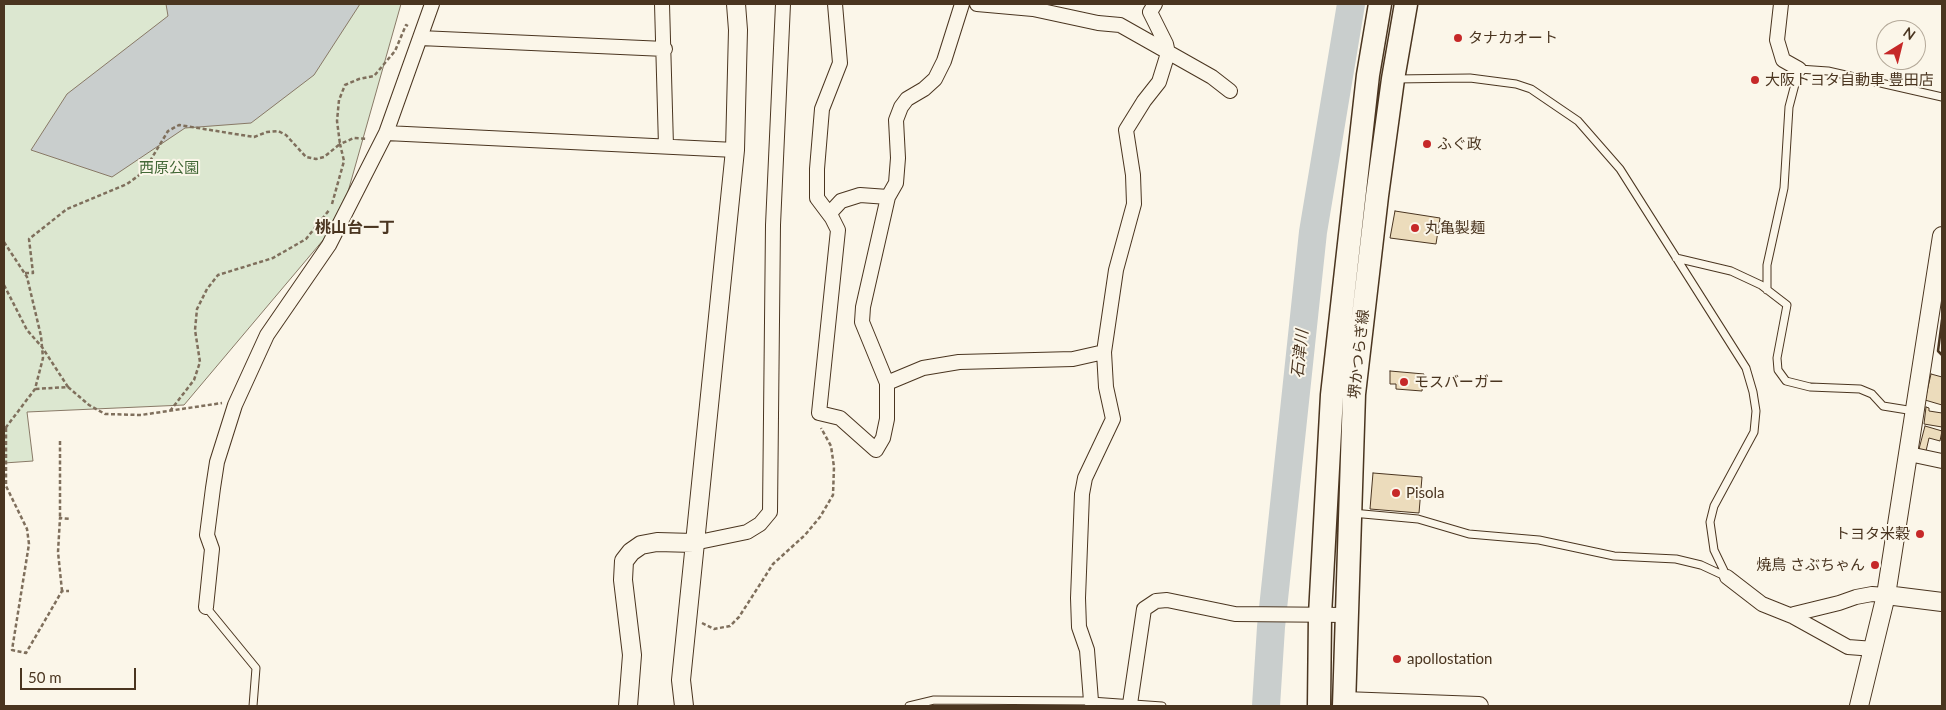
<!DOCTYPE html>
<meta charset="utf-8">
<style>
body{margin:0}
#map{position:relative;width:1946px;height:710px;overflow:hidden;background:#fbf6e9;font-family:Lato,sans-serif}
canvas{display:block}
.frame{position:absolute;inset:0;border:5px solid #4a3520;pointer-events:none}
.north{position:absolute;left:1876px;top:20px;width:50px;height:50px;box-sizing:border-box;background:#fbf6e9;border:1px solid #b4a999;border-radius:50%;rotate:36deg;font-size:14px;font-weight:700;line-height:20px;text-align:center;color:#4a3520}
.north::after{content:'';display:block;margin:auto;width:18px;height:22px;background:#c62828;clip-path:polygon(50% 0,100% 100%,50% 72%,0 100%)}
.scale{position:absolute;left:20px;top:668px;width:116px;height:22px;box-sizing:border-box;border:2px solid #4a3520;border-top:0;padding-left:6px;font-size:15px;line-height:18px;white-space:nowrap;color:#4a3520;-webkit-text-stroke:4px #fbf6e9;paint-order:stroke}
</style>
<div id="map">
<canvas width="1946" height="710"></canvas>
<div class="frame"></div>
<div class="north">N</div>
<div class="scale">50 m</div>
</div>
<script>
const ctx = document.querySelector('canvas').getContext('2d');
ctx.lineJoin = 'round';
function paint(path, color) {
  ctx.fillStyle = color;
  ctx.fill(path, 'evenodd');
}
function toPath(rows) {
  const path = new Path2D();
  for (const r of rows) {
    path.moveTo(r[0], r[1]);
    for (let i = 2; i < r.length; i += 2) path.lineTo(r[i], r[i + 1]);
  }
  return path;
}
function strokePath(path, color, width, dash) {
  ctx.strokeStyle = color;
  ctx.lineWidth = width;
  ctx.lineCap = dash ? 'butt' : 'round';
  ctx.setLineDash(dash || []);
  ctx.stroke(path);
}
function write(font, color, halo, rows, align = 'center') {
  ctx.font = font + ' Lato,"Noto Sans JP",sans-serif';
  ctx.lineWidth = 4;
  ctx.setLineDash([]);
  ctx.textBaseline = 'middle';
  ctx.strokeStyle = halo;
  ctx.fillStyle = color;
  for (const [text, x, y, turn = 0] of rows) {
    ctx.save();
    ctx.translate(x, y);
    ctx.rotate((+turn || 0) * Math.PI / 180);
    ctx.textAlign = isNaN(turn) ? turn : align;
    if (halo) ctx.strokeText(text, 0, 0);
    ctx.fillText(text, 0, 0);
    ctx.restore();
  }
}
const green = toPath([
 [4,4,401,4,340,220,184,405,27,412,33,461,4,463,4,4]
]);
const water = toPath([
 [166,4,360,4,314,75,251,123,185,128,112,177,31,150,67,94,168,16,166,4]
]);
const river = toPath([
 [1266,706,1271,627,1313,232,1351,4]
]);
const building = toPath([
 [1395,211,1440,218,1436,244,1390,238,1395,211],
 [1390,371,1424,374,1422,391,1396,389,1396,384,1390,384,1390,371],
 [1931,374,1942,377,1942,405,1925,400,1931,374],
 [1926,407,1929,408,1929,411,1942,413,1942,427,1924,424,1926,407],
 [1925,426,1942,431,1940,441,1929,438,1926,451,1919,449,1925,426],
 [1373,473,1422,477,1419,513,1370,509,1373,473]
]);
const path = toPath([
 [332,204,344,161,340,144,354,138,367,139],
 [4,242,27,277,41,336,43,358,35,389,4,430],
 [25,273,33,273,29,239,67,209,127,184,138,176,147,166,168,131,179,125,254,137,267,132,278,131,286,135,306,157,316,159,324,157,340,144,337,121,339,100,345,85,359,79,374,76,395,51,406,25,408,26],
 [4,285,27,330,42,347,68,387,35,389],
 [68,387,89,405,105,414,141,415,222,403],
 [170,411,194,380,200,362,195,330,197,309,207,289,218,275,273,258,306,239,330,209],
 [6,428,6,486,27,529,29,544,12,650,26,653,62,591,69,591],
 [60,441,60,518],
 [62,591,58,552,60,518,71,519],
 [702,623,714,629,730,626,739,617,773,564,805,535,820,517,833,495,834,467,831,446,821,428]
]);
const service = toPath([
 [1395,79,1470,78,1516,84,1531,89,1578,121,1620,169,1746,368,1753,392,1756,411,1754,432,1714,506,1710,522,1714,550,1727,577],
 [1676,258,1731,271,1761,285,1787,305,1777,358,1778,370,1786,381,1810,387,1860,389,1872,394,1883,406,1914,411],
 [1767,290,1767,265,1784,188,1789,107,1799,69,1828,71,1942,97],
 [1352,513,1418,519,1469,534,1539,540,1614,556,1676,559,1701,565,1727,577],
 [206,607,256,668,253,706],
 [909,706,934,700,1091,701,1162,706]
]);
const minor = toPath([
 [662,4,666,146],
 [835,4,840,63,822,109,817,169,817,198,832,218,838,230,819,413,840,418,876,450,883,438,887,419,887,383,862,322,863,307,888,197,896,183,898,158,896,120,901,107,907,99,924,89,935,79,944,61,962,4],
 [977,4,1033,9,1033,4],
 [1781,4,1777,40,1783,60,1799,69],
 [1033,9,1098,23,1120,25,1212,77,1230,91],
 [420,38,665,49],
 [386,133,735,150],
 [829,214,841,201,860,195,888,197],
 [887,383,923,368,959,362,1073,359,1104,352],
 [1909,454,1942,461],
 [694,543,747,532,760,524,770,512,773,225,783,4],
 [1727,577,1762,604,1792,616,1848,647,1874,649],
 [206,607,212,549,207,535,213,488,217,462,235,405,267,335,329,245,386,133,432,4],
 [1792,616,1794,614,1839,603,1856,597,1872,594,1886,595],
 [1091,701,1087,650,1079,627,1078,598,1082,494,1085,478,1113,419,1106,387,1104,352,1116,270,1134,204,1133,175,1126,130,1144,101,1159,82,1168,53,1166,44,1150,12,1155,4],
 [1130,704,1144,609,1156,601,1167,600,1235,614,1347,615]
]);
const tertiary = toPath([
 [1886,595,1942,602],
 [1344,701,1479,706],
 [628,706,632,655,623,580,624,561,631,552,641,545,657,542,694,543],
 [684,706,681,680,735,150,738,30,736,4],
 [1859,706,1886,595,1942,236]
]);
const primary = toPath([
 [1319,706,1320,615,1332,395,1368,75,1380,4],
 [1344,706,1354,394,1377,196,1393,79,1406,4]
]);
const wall = toPath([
 [1942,320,1938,351,1942,355]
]);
const markers = [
 [1458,38,5,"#c62828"],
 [1755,80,5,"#c62828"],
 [1427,144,5,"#c62828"],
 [1415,228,5,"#c62828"],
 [1404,382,5,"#c62828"],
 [1396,493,5,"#c62828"],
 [1920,534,5,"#c62828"],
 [1875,565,5,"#c62828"],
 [1397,659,5,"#c62828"]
];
const poiNames = [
 ["タナカオート",1468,38],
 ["大阪トヨタ自動車 豊田店",1765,80],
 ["ふぐ政",1437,144],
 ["丸亀製麺",1425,228],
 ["モスバーガー",1414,382],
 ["Pisola",1406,493],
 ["トヨタ米穀",1910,534,"right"],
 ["焼鳥 さぶちゃん",1865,565,"right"],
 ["apollostation",1407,659]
];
const parkNames = [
 ["西原公園",169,168]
];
const streetNames = [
 ["堺かつらぎ線",1359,354,-84]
];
const neighbourhoodNames = [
 ["桃山台一丁",355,228]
];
const waterNames = [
 ["石津川",1300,354,-84]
];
paint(green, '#dce7d0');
strokePath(green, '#887966', 1);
paint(water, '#c9cecd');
strokePath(water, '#887966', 1);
strokePath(river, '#c9cecd', 28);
paint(building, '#ecdcbc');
strokePath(building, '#4a3520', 1);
strokePath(service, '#4a3520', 9);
strokePath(minor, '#4a3520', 16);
strokePath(tertiary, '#4a3520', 20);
strokePath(primary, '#4a3520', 25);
strokePath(path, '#7f6f5c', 2.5, [4, 2.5]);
strokePath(service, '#fbf6e9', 7);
strokePath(minor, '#fbf6e9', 14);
strokePath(tertiary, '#fbf6e9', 18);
strokePath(primary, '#fbf6e9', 22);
strokePath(wall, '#4a3520', 2.5);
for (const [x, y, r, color] of markers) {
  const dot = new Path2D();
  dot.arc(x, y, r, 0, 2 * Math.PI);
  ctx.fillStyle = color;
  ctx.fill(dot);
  strokePath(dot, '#fbf6e9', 2);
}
write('15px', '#4a3520', '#fbf6e9', poiNames, 'left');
write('15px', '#436837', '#fbf6e9', parkNames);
write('15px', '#4a3520', '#fbf6e9', streetNames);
write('bold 16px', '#4a3520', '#fbf6e9', neighbourhoodNames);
write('italic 16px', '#4a3520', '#fbf6e9', waterNames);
</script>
